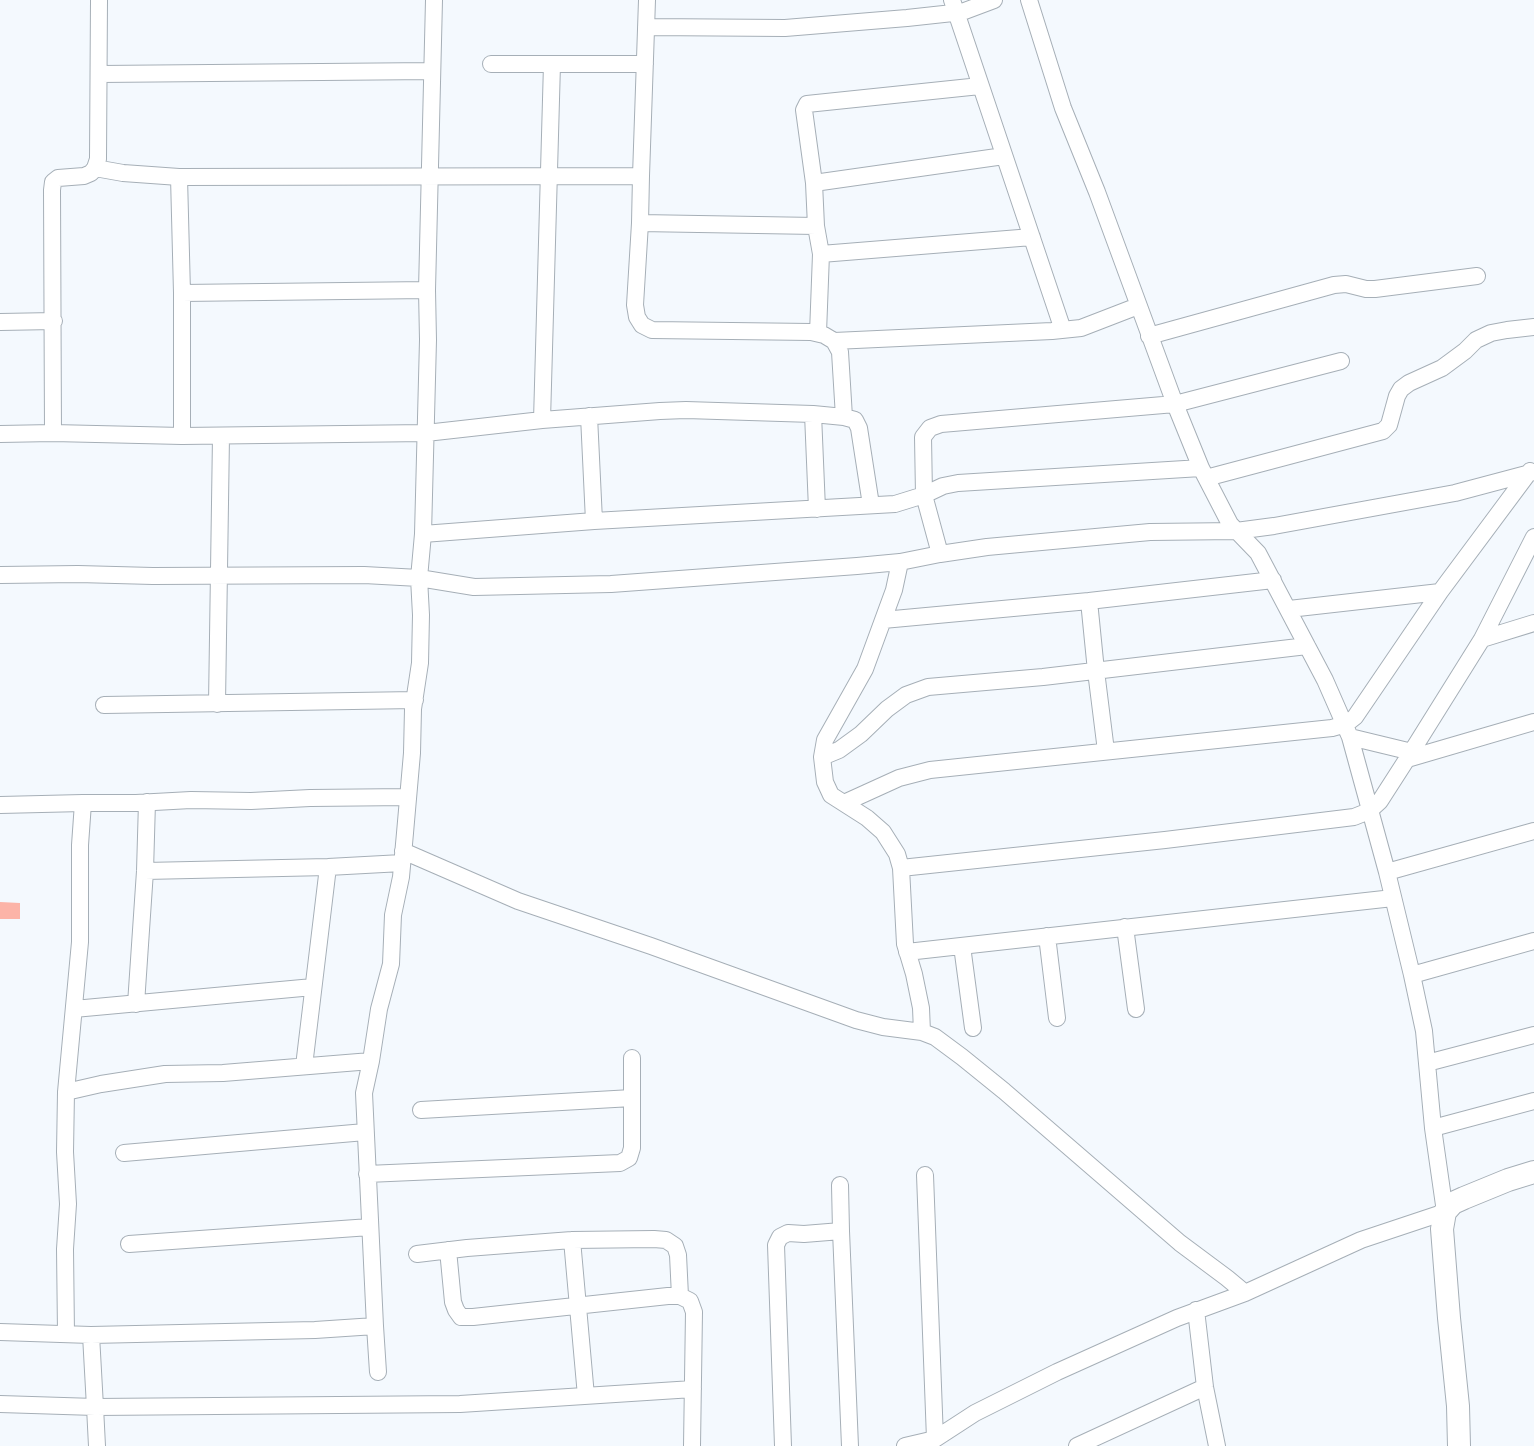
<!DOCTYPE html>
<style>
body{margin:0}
canvas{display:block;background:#f4f9fe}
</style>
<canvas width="1534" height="1446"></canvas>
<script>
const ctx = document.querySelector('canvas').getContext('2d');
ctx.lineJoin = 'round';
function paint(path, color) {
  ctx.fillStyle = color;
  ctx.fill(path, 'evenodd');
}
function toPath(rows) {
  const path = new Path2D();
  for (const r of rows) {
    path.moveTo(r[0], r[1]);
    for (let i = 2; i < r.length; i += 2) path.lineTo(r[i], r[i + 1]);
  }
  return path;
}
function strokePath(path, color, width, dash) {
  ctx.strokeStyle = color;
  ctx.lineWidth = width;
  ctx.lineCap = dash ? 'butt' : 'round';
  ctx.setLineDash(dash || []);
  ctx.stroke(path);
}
const building = toPath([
 [0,902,20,903,20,919,0,919]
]);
const street = toPath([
 [952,0,1063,330],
 [646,27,785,28,907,18,962,12,994,0],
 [491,64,645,64],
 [100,74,432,71],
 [95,168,123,173,179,177,641,176,647,0],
 [641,176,640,223,816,226],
 [179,177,182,293,182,436],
 [814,183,1004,156],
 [640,223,635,305,637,317,642,325,652,330,811,332,824,335,834,341,840,352,844,417],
 [821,254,1032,237],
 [182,293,427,290],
 [0,322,54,321],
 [818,333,821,254,816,226,814,183,804,110,807,104,980,86],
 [1149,336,1334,285,1346,284,1366,289,1375,289,1477,276],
 [834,341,1052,331,1081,328,1138,306],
 [813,414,817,509],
 [589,416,594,521],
 [542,420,552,64],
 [53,433,52,190,53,182,58,178,84,176,91,173,95,168,98,159,99,0],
 [0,434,53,433,182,436,426,433,542,420,660,411,686,410,813,414,844,417,855,420,859,428,871,505],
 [1206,478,1383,431,1389,425,1397,396,1401,389,1409,383,1442,368,1465,351,1476,340,1491,333,1507,330,1534,327],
 [423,534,594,521,895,504,924,495,943,486,958,483,1201,468],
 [940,554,924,495,923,437,930,428,941,424,1175,404,1341,361],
 [900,562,894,590,865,669,825,740,822,757,825,782,831,795,867,818,883,832,897,854,901,868,905,944,914,974,921,1008,922,1032],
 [0,575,78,574,153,576,364,575,419,578,474,587,611,584,857,566,900,562,940,554,987,547,1150,532,1236,531,1274,526,1455,493,1534,472],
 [1089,601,1096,671,1106,751],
 [1289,609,1440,592],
 [883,620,1089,601,1273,580],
 [1482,639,1534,623],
 [217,704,221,436],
 [104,705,415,700],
 [1350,737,1412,752],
 [822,757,839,750,861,734,887,709,906,695,928,687,1043,677,1307,646],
 [1407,759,1534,722],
 [844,803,899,778,930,770,1332,728,1346,724,1355,717,1440,592,1530,471],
 [0,805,83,803],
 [403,851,518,901,651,946,856,1020,883,1027,922,1032,935,1037,962,1057,1004,1091,1180,1243,1227,1278,1245,1293],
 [901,868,1165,840,1354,817,1369,811,1380,801,1407,759,1482,639,1534,537],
 [145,871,328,867,402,863],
 [1387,872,1534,831],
 [1125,927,1136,1009],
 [1047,936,1057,1018],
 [962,946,973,1028],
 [907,952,1393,898],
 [1412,975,1534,941],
 [136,1004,145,871,147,802],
 [74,1009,313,987],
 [371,1061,364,1093,375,1326,378,1372],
 [1427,1063,1534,1035],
 [304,1066,328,867],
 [66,1092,101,1084,165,1074,223,1073,371,1061,379,1009,391,964,393,915,401,877,405,833,412,753,413,709,420,663,421,615,419,578,423,534,428,340,427,290,434,0],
 [421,1110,632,1098],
 [1433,1128,1534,1101],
 [124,1153,365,1132],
 [367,1174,620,1163,629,1158,632,1148,632,1058],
 [925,1175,935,1439],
 [840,1185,841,1231,850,1446],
 [572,1240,586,1396],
 [129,1244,370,1227],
 [448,1250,453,1302,456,1310,461,1317,473,1317,668,1296,680,1296,690,1301,694,1312,692,1446],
 [417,1254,467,1248,572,1240,654,1239,666,1240,675,1246,678,1255,680,1296],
 [1196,1310,1205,1387,1217,1446],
 [0,1332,91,1335,95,1407,460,1404,693,1389],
 [66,1334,65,1249,68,1204,65,1152,66,1092,80,942,80,845,83,803,136,803,191,800,251,801,310,798,408,797],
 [91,1335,315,1330,375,1326],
 [0,1404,95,1407,97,1446],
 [783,1446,776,1245,780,1237,788,1233,804,1234,841,1231],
 [905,1446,935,1439,975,1413,1057,1372,1177,1318,1245,1293,1361,1240,1445,1212,1433,1128,1424,1031,1412,975,1387,872,1350,737,1325,680,1258,553,1230,524,1201,468,1175,404,1097,192,1063,108,1029,0],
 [1077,1446,1205,1387]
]);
const secondary = toPath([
 [1459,1446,1458,1406,1449,1318,1442,1229,1445,1212,1453,1203,1464,1198,1508,1180,1534,1172]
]);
paint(building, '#fcb4a8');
strokePath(street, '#a6afb7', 18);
strokePath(secondary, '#a6afb7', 24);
strokePath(street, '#fff', 16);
strokePath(secondary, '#fff', 22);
</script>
